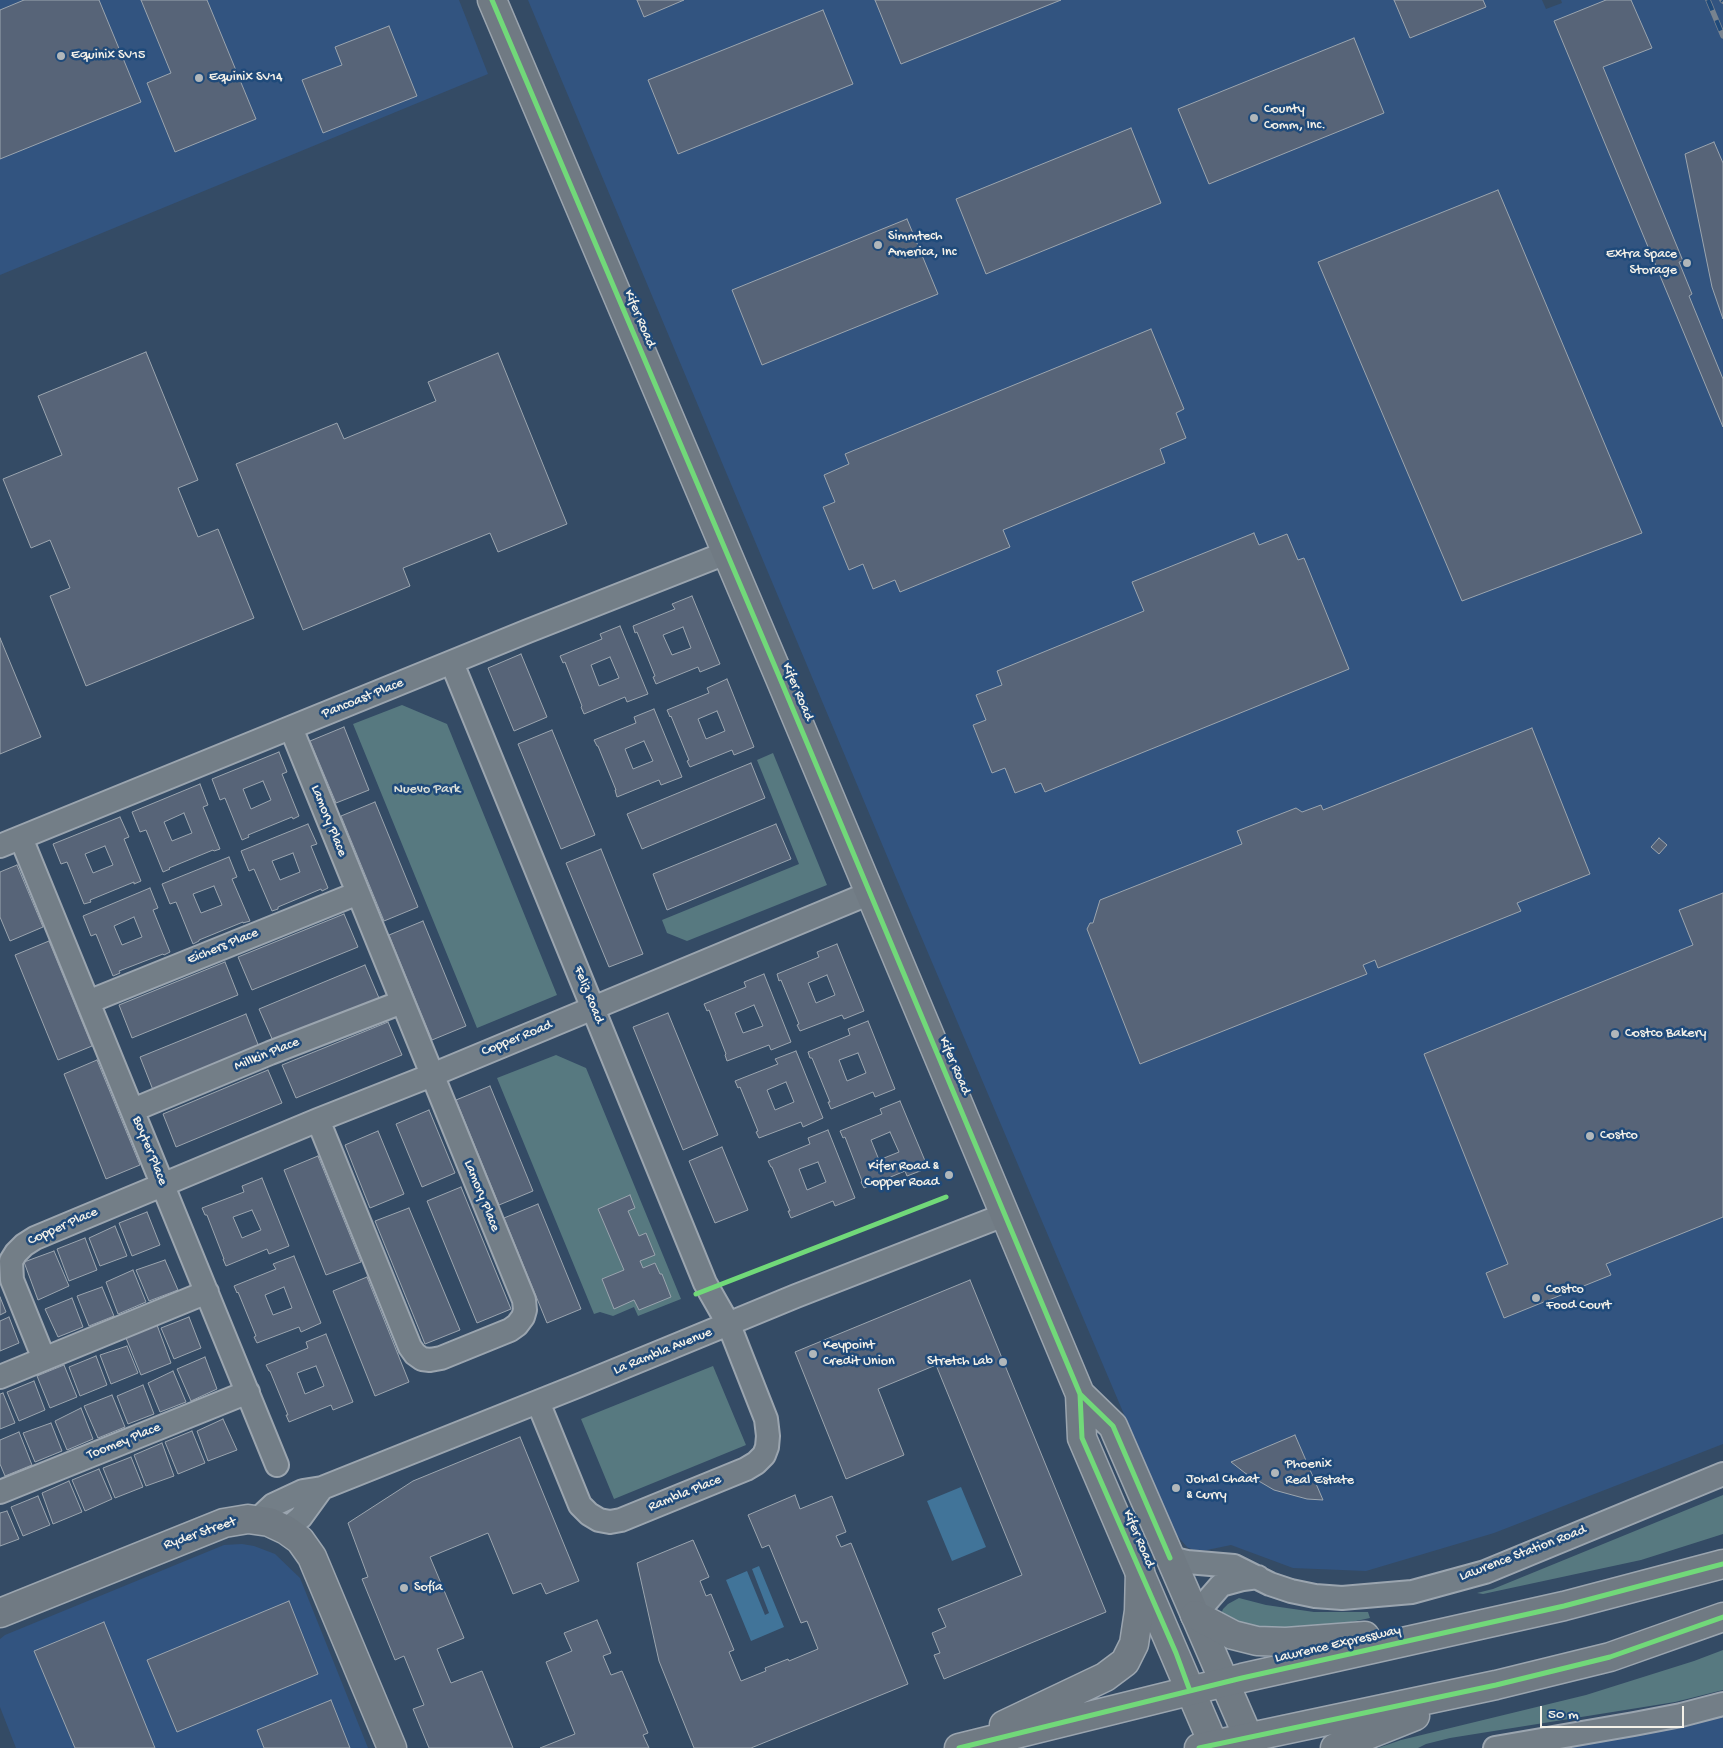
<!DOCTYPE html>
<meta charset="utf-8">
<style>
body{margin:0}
#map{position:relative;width:1723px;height:1748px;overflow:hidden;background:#344b65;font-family:"Gochi Hand",sans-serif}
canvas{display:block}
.scale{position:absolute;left:1540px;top:1706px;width:144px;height:22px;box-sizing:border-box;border:2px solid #f4f1e8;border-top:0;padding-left:6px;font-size:15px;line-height:18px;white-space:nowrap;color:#f4f1e8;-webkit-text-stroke:4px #1f4a7a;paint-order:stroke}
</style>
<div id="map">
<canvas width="1723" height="1748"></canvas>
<div class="scale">50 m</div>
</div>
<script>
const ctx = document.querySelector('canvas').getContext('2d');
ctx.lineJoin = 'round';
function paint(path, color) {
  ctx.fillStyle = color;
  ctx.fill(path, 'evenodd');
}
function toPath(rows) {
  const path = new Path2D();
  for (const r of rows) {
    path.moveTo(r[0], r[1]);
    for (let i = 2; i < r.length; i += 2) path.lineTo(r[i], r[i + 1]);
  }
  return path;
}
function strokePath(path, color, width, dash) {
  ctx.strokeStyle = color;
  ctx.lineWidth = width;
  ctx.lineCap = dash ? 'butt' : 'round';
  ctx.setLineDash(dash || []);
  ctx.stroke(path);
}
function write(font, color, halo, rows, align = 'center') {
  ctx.font = font + ' "Gochi Hand",sans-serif';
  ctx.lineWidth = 5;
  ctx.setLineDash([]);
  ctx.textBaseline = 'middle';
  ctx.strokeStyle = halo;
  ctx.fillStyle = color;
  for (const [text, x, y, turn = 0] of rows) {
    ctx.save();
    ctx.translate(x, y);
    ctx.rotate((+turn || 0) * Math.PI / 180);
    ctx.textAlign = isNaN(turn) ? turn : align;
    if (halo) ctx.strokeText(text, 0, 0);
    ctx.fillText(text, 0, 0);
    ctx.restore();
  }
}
const built = toPath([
 [0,0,459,0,488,74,0,275],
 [528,0,1542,0,1546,9,1562,3,1561,0,1723,0,1723,1444,1494,1533,1366,1571,1293,1568,1231,1545,1207,1550,1195,1551,1187,1547,1174,1532,895,875],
 [242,1544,254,1546,275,1554,300,1578,368,1748,16,1748,0,1707,0,1639,5,1635,224,1545],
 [1723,1706,1723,1748,1545,1748]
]);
const green = toPath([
 [402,705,447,724,557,995,477,1028,353,724],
 [773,753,827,885,687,941,667,933,662,920,799,864,757,760],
 [556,1055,586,1068,681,1299,638,1316,634,1307,613,1316,600,1312,594,1314,497,1078],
 [713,1366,746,1445,614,1499,581,1419],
 [1723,1495,1723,1534,1641,1560,1483,1594,1477,1593,1493,1589],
 [1239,1598,1266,1605,1314,1612,1368,1612,1370,1618,1328,1627,1265,1630,1224,1620,1221,1614,1223,1609,1228,1604],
 [1723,1650,1723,1690,1675,1702,1450,1738,1426,1744,1418,1748,1378,1748,1401,1740,1586,1695,1694,1661]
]);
const water = toPath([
 [961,1487,986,1547,952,1561,927,1501],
 [759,1566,784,1627,751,1641,726,1580,747,1571,765,1615,769,1613,752,1569]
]);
const building = toPath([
 [24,0,99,0,141,102,0,159,0,10,24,0],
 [141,0,207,0,256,119,175,152,147,83,171,73,141,0],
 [637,0,684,0,644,17,637,0],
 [875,0,1061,0,901,64,875,0],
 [1394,0,1483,0,1486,7,1410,38,1394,0],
 [1606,0,1631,0,1652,48,1603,67,1683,261,1679,262,1692,294,1689,296,1723,379,1723,427,1554,21,1606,0],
 [823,10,853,84,678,154,648,80,823,10],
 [389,26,417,96,323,133,302,80,342,65,335,47,389,26],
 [1354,38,1384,113,1209,184,1178,109,1354,38],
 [1131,128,1161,203,986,274,956,199,1131,128],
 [1714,142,1723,163,1723,319,1712,287,1685,154,1714,142],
 [1498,190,1642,533,1462,601,1318,262,1498,190],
 [907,219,938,294,762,365,732,290,907,219],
 [1151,329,1184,409,1176,413,1186,438,1160,449,1165,463,1003,530,1010,547,900,592,895,580,873,589,863,564,849,570,823,507,835,502,824,475,849,464,845,454,1151,329],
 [146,352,198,480,178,488,198,537,218,529,254,618,86,686,50,596,70,588,50,540,31,548,3,479,62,455,38,396,146,352],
 [498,353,567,524,498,552,490,533,403,568,410,586,303,630,236,464,337,423,344,439,436,401,428,382,498,353],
 [1254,533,1259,545,1287,534,1298,560,1304,558,1349,669,1045,792,1041,783,1015,793,1005,768,992,773,973,725,986,720,976,695,1002,685,997,671,1144,611,1132,582,1254,533],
 [692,596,720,664,700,672,698,667,656,684,653,677,655,676,637,632,635,633,633,626,675,609,672,604,692,596],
 [683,627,691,648,672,655,663,635,683,627],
 [620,626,648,694,627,702,625,697,584,714,581,707,582,706,565,662,563,663,560,656,602,639,600,634,620,626],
 [610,657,619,678,599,686,591,665,610,657],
 [0,638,41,737,0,754,0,638],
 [521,654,547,717,514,731,488,668,521,654],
 [727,679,754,747,734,755,732,750,690,767,687,761,689,760,671,716,670,717,667,710,709,693,707,688,727,679],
 [717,711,725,731,706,739,698,719,717,711],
 [654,709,682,777,661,785,659,780,617,797,615,790,616,790,598,746,597,746,594,740,636,723,634,717,654,709],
 [644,741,653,761,633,769,625,749,644,741],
 [344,727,369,790,336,803,310,741,344,727],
 [1532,728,1590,874,1517,903,1521,911,1378,968,1375,960,1363,965,1367,974,1140,1064,1087,929,1090,923,1093,923,1100,900,1242,844,1237,831,1296,808,1302,812,1321,805,1323,810,1532,728],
 [552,730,595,835,561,849,518,744,552,730],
 [279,752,287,772,282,774,299,816,293,819,292,817,248,835,249,837,242,840,225,798,220,800,212,779,279,752],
 [263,781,271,800,251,809,243,789,263,781],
 [751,763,765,798,642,849,627,814,751,763],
 [200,784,208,805,203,807,220,849,214,851,213,850,169,868,170,869,163,872,146,830,140,832,132,812,200,784],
 [184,813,192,833,172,841,164,822,184,813],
 [375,802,418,907,384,921,341,816,375,802],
 [120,817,129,837,124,839,141,881,134,884,134,882,90,900,91,902,84,904,67,862,61,864,53,844,120,817],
 [105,846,113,865,93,873,85,854,105,846],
 [308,824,317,844,311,846,328,888,322,891,321,889,278,907,278,909,272,911,254,869,249,871,241,851,308,824],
 [293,853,300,872,280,880,272,861,293,853],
 [776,824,791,859,667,910,653,874,776,824],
 [1659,838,1667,845,1659,854,1651,847,1659,838],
 [601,849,643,954,609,967,566,863,601,849],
 [229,857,237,877,232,879,250,921,243,923,243,922,199,940,199,941,193,944,176,902,170,904,162,884,229,857],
 [214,886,222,905,201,913,193,894,214,886],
 [17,865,43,927,10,941,0,917,0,872,17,865],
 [150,888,158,908,153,910,170,952,164,955,163,954,119,971,120,973,113,976,96,934,91,936,83,916,150,888],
 [134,917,142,937,122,945,114,926,134,917],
 [1723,893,1723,1217,1606,1264,1611,1275,1504,1318,1486,1273,1508,1264,1424,1054,1693,945,1679,910,1723,893],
 [344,914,358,947,252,990,238,957,344,914],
 [423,921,466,1026,432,1040,389,935,423,921],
 [49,941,92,1046,58,1060,15,955,49,941],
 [837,944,864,1011,844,1019,842,1015,800,1031,797,1025,799,1024,781,980,779,981,777,974,819,957,817,952,837,944],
 [827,975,835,995,816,1003,808,983,827,975],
 [225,962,238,995,132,1038,119,1005,225,962],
 [365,965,379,998,273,1041,259,1009,365,965],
 [764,974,791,1042,771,1050,769,1045,727,1061,725,1055,726,1054,709,1010,707,1011,704,1004,746,987,744,982,764,974],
 [754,1005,763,1026,743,1033,735,1013,754,1005],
 [668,1013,718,1135,683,1150,633,1027,668,1013],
 [246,1014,259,1047,153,1090,140,1057,246,1014],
 [868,1021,895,1089,875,1097,873,1092,831,1109,828,1102,830,1102,812,1058,810,1058,808,1052,850,1035,848,1029,868,1021],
 [858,1053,866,1073,847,1081,839,1060,858,1053],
 [388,1022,402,1055,296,1098,282,1065,388,1022],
 [796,1051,823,1118,803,1127,801,1122,759,1138,756,1132,758,1131,740,1087,738,1088,735,1081,778,1064,775,1059,796,1051],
 [786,1082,794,1102,775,1110,767,1090,786,1082],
 [97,1060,140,1165,106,1179,64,1074,97,1060],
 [268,1070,282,1103,176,1147,163,1114,268,1070],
 [490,1086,533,1191,499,1205,456,1100,490,1086],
 [900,1101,928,1168,907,1176,905,1171,864,1188,861,1182,862,1181,845,1137,843,1138,840,1131,882,1114,880,1109,900,1101],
 [890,1132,899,1152,879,1160,871,1140,890,1132],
 [429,1110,455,1173,422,1187,396,1124,429,1110],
 [828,1130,855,1198,835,1206,833,1201,791,1218,788,1211,790,1211,772,1167,771,1167,768,1161,810,1144,808,1138,828,1130],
 [818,1162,826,1182,807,1190,799,1169,818,1162],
 [378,1131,404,1194,370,1208,345,1145,378,1131],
 [722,1147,748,1210,715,1223,689,1161,722,1147],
 [318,1156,361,1262,326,1275,284,1170,318,1156],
 [262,1178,289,1246,269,1254,267,1249,226,1266,223,1259,224,1259,207,1215,205,1215,202,1208,244,1192,242,1186,262,1178],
 [252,1210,261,1230,242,1238,233,1217,252,1210],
 [461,1187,511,1309,477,1323,427,1201,461,1187],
 [630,1195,635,1208,628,1211,639,1236,646,1233,655,1255,640,1261,643,1268,655,1263,660,1274,662,1274,671,1297,639,1310,634,1300,614,1309,602,1279,624,1270,598,1209,630,1195],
 [538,1204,581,1309,547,1323,504,1218,538,1204],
 [409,1208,460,1330,425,1344,375,1221,409,1208],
 [147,1212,160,1245,132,1256,119,1223,147,1212],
 [115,1226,127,1256,100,1266,89,1238,115,1226],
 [85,1238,97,1270,69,1281,57,1249,85,1238],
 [54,1251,69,1286,38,1300,24,1262,54,1251],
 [294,1256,321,1323,301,1332,299,1327,257,1343,254,1337,256,1336,238,1292,237,1293,234,1286,276,1269,273,1264,294,1256],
 [284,1287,292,1308,273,1315,265,1295,284,1287],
 [165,1260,178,1290,149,1301,136,1270,165,1260],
 [133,1270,146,1302,118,1314,106,1282,133,1270],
 [367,1277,409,1382,375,1396,333,1291,367,1277],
 [970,1280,1106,1612,944,1679,934,1655,940,1653,932,1633,946,1627,938,1609,1022,1575,936,1365,878,1389,904,1455,846,1479,795,1352,970,1280],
 [102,1287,114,1316,89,1326,77,1296,102,1287],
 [0,1297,6,1312,0,1315,0,1297],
 [72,1298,83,1327,58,1337,45,1309,72,1298],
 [9,1317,19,1343,0,1351,0,1321,9,1317],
 [189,1317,201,1348,174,1359,161,1328,189,1317],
 [157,1325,171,1363,141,1375,126,1338,157,1325],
 [326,1334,353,1402,333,1410,331,1405,289,1422,286,1415,288,1415,270,1371,269,1371,266,1365,308,1348,306,1342,326,1334],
 [316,1366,324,1386,305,1394,297,1373,316,1366],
 [127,1346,138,1373,111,1384,100,1355,127,1346],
 [96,1356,107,1385,80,1396,69,1367,96,1356],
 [205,1357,217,1389,191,1401,177,1369,205,1357],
 [64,1365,77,1397,50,1408,37,1376,64,1365],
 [173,1371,186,1402,160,1412,148,1383,173,1371],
 [34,1381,45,1410,19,1421,7,1392,34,1381],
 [143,1385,154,1414,128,1424,117,1396,143,1385],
 [3,1393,15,1423,0,1429,0,1394,3,1393],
 [112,1395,125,1427,98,1438,84,1406,112,1395],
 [81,1408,93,1439,67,1450,55,1421,81,1408],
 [223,1419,237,1450,208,1461,197,1431,223,1419],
 [51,1423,62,1451,35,1462,23,1433,51,1423],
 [192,1431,205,1463,178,1474,165,1442,192,1431],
 [19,1432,32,1465,5,1476,0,1464,0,1440,19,1432],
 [1295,1435,1323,1500,1307,1499,1274,1490,1245,1473,1231,1462,1295,1435],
 [520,1437,579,1581,546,1594,541,1583,513,1594,488,1533,430,1557,464,1638,437,1649,451,1683,482,1671,513,1748,429,1748,413,1709,424,1705,404,1656,395,1660,362,1579,368,1577,348,1523,413,1481,520,1437],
 [162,1443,174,1476,146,1486,134,1455,162,1443],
 [131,1457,143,1487,115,1498,103,1468,131,1457],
 [99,1469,112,1499,85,1511,72,1480,99,1469],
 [69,1481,82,1512,53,1524,42,1493,69,1481],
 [795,1495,800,1509,832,1496,846,1532,836,1536,841,1547,851,1543,908,1684,751,1748,694,1748,659,1661,637,1563,693,1540,709,1577,700,1581,706,1596,711,1594,734,1650,729,1652,741,1681,766,1671,765,1668,788,1659,789,1661,818,1649,807,1621,801,1623,769,1545,762,1548,748,1515,795,1495],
 [38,1496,50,1525,23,1536,11,1507,38,1496],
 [7,1511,19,1539,0,1546,0,1513,7,1511],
 [289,1601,318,1674,177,1732,147,1660,289,1601],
 [597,1620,611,1653,603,1656,611,1675,622,1671,648,1733,643,1735,649,1748,540,1748,575,1734,546,1662,572,1651,564,1633,597,1620],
 [104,1622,155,1748,75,1748,34,1651,104,1622],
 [331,1700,350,1748,264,1748,257,1730,331,1700]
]);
const minor = toPath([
 [452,663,705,1283,729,1325,766,1419,768,1436,767,1447,764,1455,756,1463,746,1469,621,1520,610,1522,599,1520,589,1514,580,1505,538,1402],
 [291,728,524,1300,525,1310,523,1317,517,1325,510,1330,441,1358,430,1360,422,1359,415,1354,410,1347,318,1120],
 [21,838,277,1465],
 [0,846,528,631,726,553],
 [88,1002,358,893],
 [133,1110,270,1053,402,1002],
 [44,1359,12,1280,11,1261,16,1253,24,1245,35,1238,318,1120,432,1075,870,893],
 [0,1377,207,1292],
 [0,1492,248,1392],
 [257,1520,273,1505,303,1491,322,1488,580,1385,796,1296,1004,1215],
 [286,1530,301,1517,322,1488],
 [1170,1558,1187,1562,1234,1566,1270,1584,1291,1591,1315,1596,1342,1598,1412,1592,1485,1572,1723,1474],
 [1195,1615,1221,1585,1243,1579,1258,1577],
 [1495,1748,1634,1724,1681,1715,1723,1704]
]);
const major = toPath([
 [492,0,779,676,1080,1394,1082,1438,1215,1748],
 [1080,1394,1113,1426,1253,1748]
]);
const highway = toPath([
 [0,1613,224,1523,248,1519,269,1522,286,1530,300,1540,312,1557,392,1748],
 [1195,1615,1233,1635,1257,1641,1286,1642,1365,1636],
 [1004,1725,1105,1677,1125,1662,1134,1644,1139,1611,1140,1571],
 [959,1748,1242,1678,1564,1606,1723,1564],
 [1199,1748,1496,1685,1610,1657,1723,1617],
 [1335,1748,1415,1716]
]);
const rail = toPath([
 [1708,0,1723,36],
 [1722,0,1723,1]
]);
const cycleway = toPath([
 [492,0,779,676,1080,1394,1082,1438,1176,1653,1190,1691],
 [696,1294,946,1197],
 [1080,1394,1113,1426,1170,1558],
 [959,1748,1242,1678,1564,1606,1723,1564],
 [1199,1748,1496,1685,1610,1657,1723,1617]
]);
const markers = [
 [61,56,5,"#b1b7ba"],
 [199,78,5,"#b1b7ba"],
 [1254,118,5,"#b1b7ba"],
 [878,245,5,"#b1b7ba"],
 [1687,263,5,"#b1b7ba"],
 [1615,1034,5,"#b1b7ba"],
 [1590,1136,5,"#b1b7ba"],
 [949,1175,5,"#b1b7ba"],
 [1536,1298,5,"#b1b7ba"],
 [813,1354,5,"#b1b7ba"],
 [1003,1362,5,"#b1b7ba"],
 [1275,1473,5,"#b1b7ba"],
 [1176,1488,5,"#b1b7ba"],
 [404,1588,5,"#b1b7ba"]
];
const poiNames = [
 ["Equinix SV15",71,56],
 ["Equinix SV14",209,78],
 ["County",1264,110],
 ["Comm, Inc.",1264,126],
 ["Simmtech",888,237],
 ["America, Inc",888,253],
 ["Extra Space",1677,255,"right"],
 ["Storage",1677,271,"right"],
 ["Costco Bakery",1625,1034],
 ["Costco",1600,1136],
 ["Kifer Road &",939,1167,"right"],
 ["Copper Road",939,1183,"right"],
 ["Costco",1546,1290],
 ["Food Court",1546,1306],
 ["Keypoint",823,1346],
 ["Credit Union",823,1362],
 ["Stretch Lab",993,1362,"right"],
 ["Phoenix",1285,1465],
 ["Real Estate",1285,1481],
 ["Johal Chaat",1186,1480],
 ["& Curry",1186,1496],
 ["Sofía",414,1588]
];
const streetNames = [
 ["Kifer Road",639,319,67],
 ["Kifer Road",797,692,67],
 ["Pancoast Place",363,699,-22],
 ["Lamory Place",328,821,68],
 ["Eichers Place",223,947,-22],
 ["Feliz Road",588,995,68],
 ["Copper Road",517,1039,-22],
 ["Millkin Place",267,1055,-22],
 ["Kifer Road",954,1066,67],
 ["Boyter Place",149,1151,68],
 ["Lamory Place",481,1196,68],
 ["Copper Place",63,1227,-24],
 ["La Rambla Avenue",663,1352,-22],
 ["Toomey Place",124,1442,-22],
 ["Rambla Place",685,1494,-22],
 ["Ryder Street",200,1534,-19],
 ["Kifer Road",1138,1539,67],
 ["Lawrence Station Road",1523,1554,-21],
 ["Lawrence Expressway",1338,1645,-13]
];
const parkNames = [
 ["Nuevo Park",427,790]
];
paint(built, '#325480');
paint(green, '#577980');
paint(water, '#417499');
paint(building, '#576478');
strokePath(building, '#9ba5af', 1);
strokePath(minor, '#9ba5af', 26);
strokePath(major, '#9ba5af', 31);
strokePath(highway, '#9ba5af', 31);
strokePath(minor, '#737e87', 22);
strokePath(major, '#707a83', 28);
strokePath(highway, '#707a83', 28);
strokePath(rail, '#78838f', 5.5);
strokePath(rail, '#1f4a7a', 4, [11]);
strokePath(cycleway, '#71d979', 5);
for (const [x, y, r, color] of markers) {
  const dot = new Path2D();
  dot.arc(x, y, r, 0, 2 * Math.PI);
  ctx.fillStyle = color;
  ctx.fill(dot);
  strokePath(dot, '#1f4a7a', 2);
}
write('14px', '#f4f1e8', '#1f4a7a', poiNames, 'left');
write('14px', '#f4f1e8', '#1f4a7a', streetNames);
write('14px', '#dde0d9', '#1f4a7a', parkNames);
</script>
